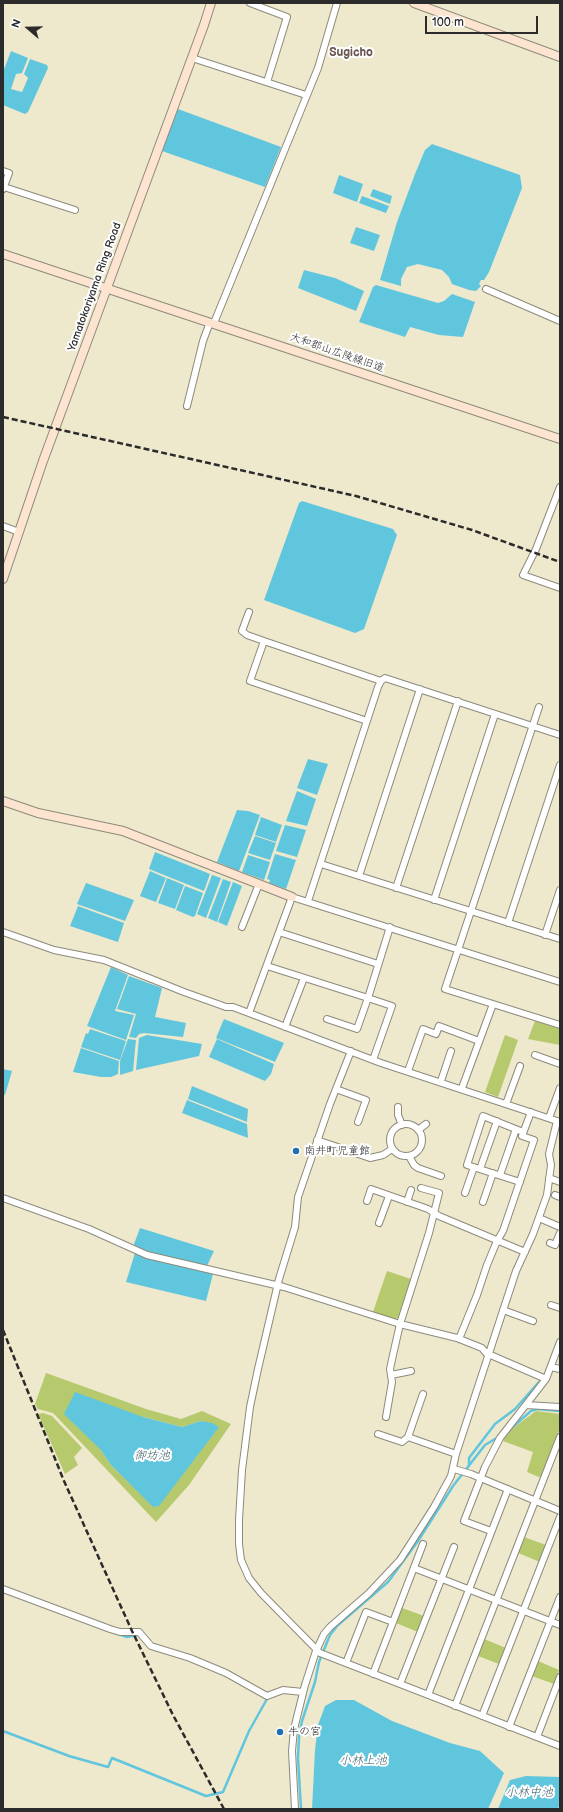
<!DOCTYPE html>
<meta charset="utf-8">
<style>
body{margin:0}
#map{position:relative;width:563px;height:1812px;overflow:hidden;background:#eee8cc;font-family:"Balsamiq Sans",sans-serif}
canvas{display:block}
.frame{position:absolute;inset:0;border:4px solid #2b2b2b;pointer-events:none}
.north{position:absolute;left:8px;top:8px;width:40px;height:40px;-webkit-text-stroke:3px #fff;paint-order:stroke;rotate:290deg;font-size:11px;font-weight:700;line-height:16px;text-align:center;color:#2b2b2b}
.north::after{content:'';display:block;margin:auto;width:14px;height:18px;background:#2b2b2b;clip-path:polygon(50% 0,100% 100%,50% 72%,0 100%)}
.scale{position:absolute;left:425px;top:16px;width:113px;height:18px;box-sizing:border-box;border:2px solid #2b2b2b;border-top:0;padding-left:5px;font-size:12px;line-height:14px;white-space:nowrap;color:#2b2b2b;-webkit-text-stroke:3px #fff;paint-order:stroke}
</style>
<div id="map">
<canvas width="563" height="1812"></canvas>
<div class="frame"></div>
<div class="north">N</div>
<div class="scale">100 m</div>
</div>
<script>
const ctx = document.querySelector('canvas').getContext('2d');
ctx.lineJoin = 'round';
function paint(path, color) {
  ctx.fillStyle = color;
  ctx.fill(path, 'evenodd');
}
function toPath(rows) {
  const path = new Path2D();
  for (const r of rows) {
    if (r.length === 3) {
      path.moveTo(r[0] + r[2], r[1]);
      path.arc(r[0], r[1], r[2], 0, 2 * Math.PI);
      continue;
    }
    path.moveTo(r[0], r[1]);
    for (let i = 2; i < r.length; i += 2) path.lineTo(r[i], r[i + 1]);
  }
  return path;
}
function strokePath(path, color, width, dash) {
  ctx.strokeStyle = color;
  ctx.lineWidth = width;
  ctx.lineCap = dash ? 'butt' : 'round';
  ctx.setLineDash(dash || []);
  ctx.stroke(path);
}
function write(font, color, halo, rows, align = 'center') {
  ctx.font = font + ' "Balsamiq Sans","Klee One",sans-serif';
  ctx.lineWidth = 4;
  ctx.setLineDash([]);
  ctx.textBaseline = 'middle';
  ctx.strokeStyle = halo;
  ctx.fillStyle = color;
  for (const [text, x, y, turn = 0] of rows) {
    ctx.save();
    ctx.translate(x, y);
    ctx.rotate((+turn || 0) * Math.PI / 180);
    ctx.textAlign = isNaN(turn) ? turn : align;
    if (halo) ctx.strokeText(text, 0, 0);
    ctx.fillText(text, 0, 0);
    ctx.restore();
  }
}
const green = toPath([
 [535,1021,560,1029,560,1045,528,1039],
 [505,1035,518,1040,498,1097,485,1092],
 [387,1271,411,1279,398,1318,394,1319,373,1312],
 [46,1373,146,1409,181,1419,202,1411,231,1424,189,1485,156,1522,57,1417,53,1413,38,1409,35,1404],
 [143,1417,182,1427,201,1421,218,1427,159,1505,154,1507,111,1465,100,1449],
 [536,1411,560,1414,560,1428,541,1478,527,1472,533,1452,503,1441,509,1431],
 [43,1413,52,1416,82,1448,74,1457,78,1465,65,1474,38,1414],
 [524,1537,546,1545,540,1562,518,1553],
 [402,1608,424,1616,418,1632,396,1623],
 [484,1639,506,1648,499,1664,478,1656],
 [538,1661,559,1670,554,1684,532,1676]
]);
const water = toPath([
 [11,51,28,58,22,73,16,74,11,89,22,92,28,78,24,74,30,59,47,65,48,68,28,112,25,114,3,105,3,72],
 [178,109,281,147,265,187,162,151],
 [432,144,520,175,522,188,489,272,484,280,481,280,479,284,481,286,476,291,469,290,452,284,449,277,442,270,418,264,407,267,401,279,401,286,380,280,397,222,415,174,425,150],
 [339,175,363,184,357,202,333,193],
 [373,189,392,196,390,204,370,196],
 [362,196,389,206,386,213,359,203],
 [356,227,380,235,374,251,350,243],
 [304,270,335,278,364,291,356,311,298,288],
 [376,285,438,303,444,301,452,294,475,302,463,337,439,335,410,327,405,337,359,322,373,287],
 [302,501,393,529,397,535,364,629,355,633,264,600,299,503],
 [308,759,328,764,317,795,297,788],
 [297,791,316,799,307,826,286,821],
 [237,810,248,811,260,815,239,871,217,862],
 [261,817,282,825,276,842,255,835],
 [285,825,306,830,297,857,276,851],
 [255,836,276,843,270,860,248,853],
 [155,852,210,874,204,891,149,869],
 [275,854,296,860,286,889,269,883,270,880,267,879],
 [248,855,270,862,264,880,242,872],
 [150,871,166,878,156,902,140,896],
 [212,875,221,878,206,918,197,914],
 [167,878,184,885,175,909,158,903],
 [223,879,231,882,217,922,208,918],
 [233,882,242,886,227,926,218,922],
 [86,883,134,900,125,921,77,904],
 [185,886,203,893,195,916,193,917,176,910],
 [78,906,124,923,118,942,70,926],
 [111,967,128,975,115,1011,134,1015,126,1040,87,1026],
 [129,976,162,988,155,1017,186,1023,183,1037,144,1033,139,1034,136,1038,129,1037,136,1014,117,1009],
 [224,1019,284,1043,275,1062,216,1038],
 [90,1029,126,1041,120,1060,81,1047,86,1033,88,1034],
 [147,1035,202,1044,199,1056,136,1070,139,1038],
 [128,1039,136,1040,133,1071,120,1075,120,1061],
 [217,1039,274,1064,271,1074,265,1081,209,1057],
 [81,1048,119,1061,118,1074,111,1077,101,1077,73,1072],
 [3,1069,12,1071,5,1095,3,1094],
 [192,1086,248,1109,247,1122,188,1099],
 [187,1100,247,1124,248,1138,182,1113],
 [140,1228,214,1251,207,1266,152,1253,136,1247,134,1244],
 [135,1253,145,1257,213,1274,206,1301,126,1282],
 [75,1392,143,1417,182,1427,201,1421,212,1423,219,1427,159,1506,153,1507,111,1465,100,1449,64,1414],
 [336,1700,354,1700,392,1721,450,1743,480,1751,504,1773,488,1809,312,1809,315,1750,318,1725,325,1706],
 [526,1776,560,1777,560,1802,558,1809,498,1809,510,1780]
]);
const stream = toPath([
 [509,1430,531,1411,537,1409,560,1411],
 [469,1466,469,1458,495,1424,515,1409,539,1382],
 [118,1634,127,1637,138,1635],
 [3,1731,69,1756,108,1767,112,1758,206,1796,223,1792,249,1731,267,1699],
 [301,1809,298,1758,299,1737,302,1721,315,1682,319,1662,330,1635,338,1625,388,1582,418,1541,453,1486,485,1445,500,1436]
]);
const street = toPath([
 [250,3,287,17,267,82],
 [192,58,306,95],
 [3,171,9,173,3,189],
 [4,187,75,210],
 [486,289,560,321],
 [214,323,318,68,337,3],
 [187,406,203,341,210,322],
 [560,487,536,549,523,575,560,588],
 [3,526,19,532],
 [249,612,242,631,247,635,264,641],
 [539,707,445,989,560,1025],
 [367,721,250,681,264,641,381,681],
 [321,864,560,939],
 [359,876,420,689],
 [396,888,458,701],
 [434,900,495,714],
 [308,901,378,687,381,681,385,678,560,735],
 [508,923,560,765],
 [242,927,259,884],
 [3,932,54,950,104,960,184,992,226,1007,233,1007,381,1063,560,1122],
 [279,932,378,964],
 [545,935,560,890],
 [267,966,368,998,357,1029,327,1019],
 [249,1013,292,897,560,982],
 [285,1027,304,978],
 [351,1051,330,1104,298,1197,295,1227,279,1279,258,1369,250,1407,242,1470,239,1520,239,1544,241,1560,249,1578,261,1593,320,1653,560,1746],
 [535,1055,560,1064],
 [373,1060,392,1006,368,998,390,927],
 [408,1071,423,1029,436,1034,439,1026,479,1041],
 [441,1081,451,1051],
 [462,1088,493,1004],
 [336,1089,366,1100,358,1122],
 [506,1104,520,1066],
 [398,1107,398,1115,402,1125],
 [549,1118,560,1088],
 [406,1140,16],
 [418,1130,426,1124],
 [317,1140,370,1158,383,1155,392,1149],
 [409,1156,414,1165,418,1168,441,1176],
 [480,1169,497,1121],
 [500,1175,516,1129],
 [549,1178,560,1182],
 [520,1182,467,1165,483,1116,523,1132],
 [465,1193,474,1167],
 [555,1195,560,1197],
 [3,1198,89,1229,147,1255,284,1287,400,1324,457,1338,482,1348,486,1353,546,1379],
 [367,1201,371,1189,428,1209,439,1216,525,1252],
 [407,1202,411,1190],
 [483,1202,493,1173],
 [539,1218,560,1227],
 [379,1223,389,1196],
 [550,1243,555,1245,560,1233],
 [551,1305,560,1308],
 [503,1310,533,1321],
 [459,1339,477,1295,487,1265,497,1241,503,1231,534,1140,522,1136,531,1112],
 [551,1367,560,1369],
 [391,1375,411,1371],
 [526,1405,560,1407],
 [386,1417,392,1382,390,1369,393,1355,400,1324,429,1233,439,1193,421,1188],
 [378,1434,402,1442,408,1437,456,1454],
 [408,1437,423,1394],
 [454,1469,471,1474,560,1511],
 [491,1531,464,1521,485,1467,500,1438,546,1379,560,1342],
 [414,1568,560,1625],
 [3,1589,110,1629,120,1632,139,1632,151,1646,190,1658,226,1673,267,1696,283,1690,303,1692],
 [346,1663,366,1612,393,1622],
 [373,1674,423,1544],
 [400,1684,454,1547],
 [428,1695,508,1489],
 [455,1706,560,1437],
 [482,1716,560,1517],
 [509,1727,560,1597],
 [537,1737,560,1677],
 [295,1809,292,1751,294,1729,305,1685,316,1651,324,1634,330,1627,369,1593,400,1560,434,1507,451,1476,456,1454,516,1271,533,1234,547,1195,551,1165,549,1154,557,1121]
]);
const secondary = toPath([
 [414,3,560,57],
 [3,254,560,439],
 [3,579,43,461,204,25,211,3],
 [3,801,38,813,123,831,292,897]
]);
const rail = toPath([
 [3,417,356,496,472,530,560,562],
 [3,1330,64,1481,132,1631,173,1715,224,1809]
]);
const markers = [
 [296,1151,4,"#1f6fb2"],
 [280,1732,4,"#1f6fb2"]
];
const streetNames = [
 ["Yamatokoriyama Ring Road",95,287,-70],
 ["大和郡山広陵線旧道",337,353,19]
];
const poiNames = [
 ["南井町児童館",304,1151],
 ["牛の宮",288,1732]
];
const neighbourhoodNames = [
 ["Sugicho",351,53]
];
const waterNames = [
 ["御坊池",152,1456],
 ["小林上池",363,1761],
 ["小林中池",529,1793]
];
paint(green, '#b6c96c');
paint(water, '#60c6de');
strokePath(stream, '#60c6de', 2.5);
strokePath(street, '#8c8a7c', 8);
strokePath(secondary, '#8c8a7c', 10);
strokePath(street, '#fff', 6);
strokePath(secondary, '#fde4d0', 8);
strokePath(rail, '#2b2b2b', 2.5, [6, 3]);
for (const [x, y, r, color] of markers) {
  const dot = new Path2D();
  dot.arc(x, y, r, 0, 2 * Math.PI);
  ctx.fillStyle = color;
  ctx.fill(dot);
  strokePath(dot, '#fff', 1.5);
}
write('11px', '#2b2b2b', '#fff', streetNames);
write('11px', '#2b2b2b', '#fff', poiNames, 'left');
write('bold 12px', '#6a554f', '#fff', neighbourhoodNames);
write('italic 12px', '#3e616a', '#fff', waterNames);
</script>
